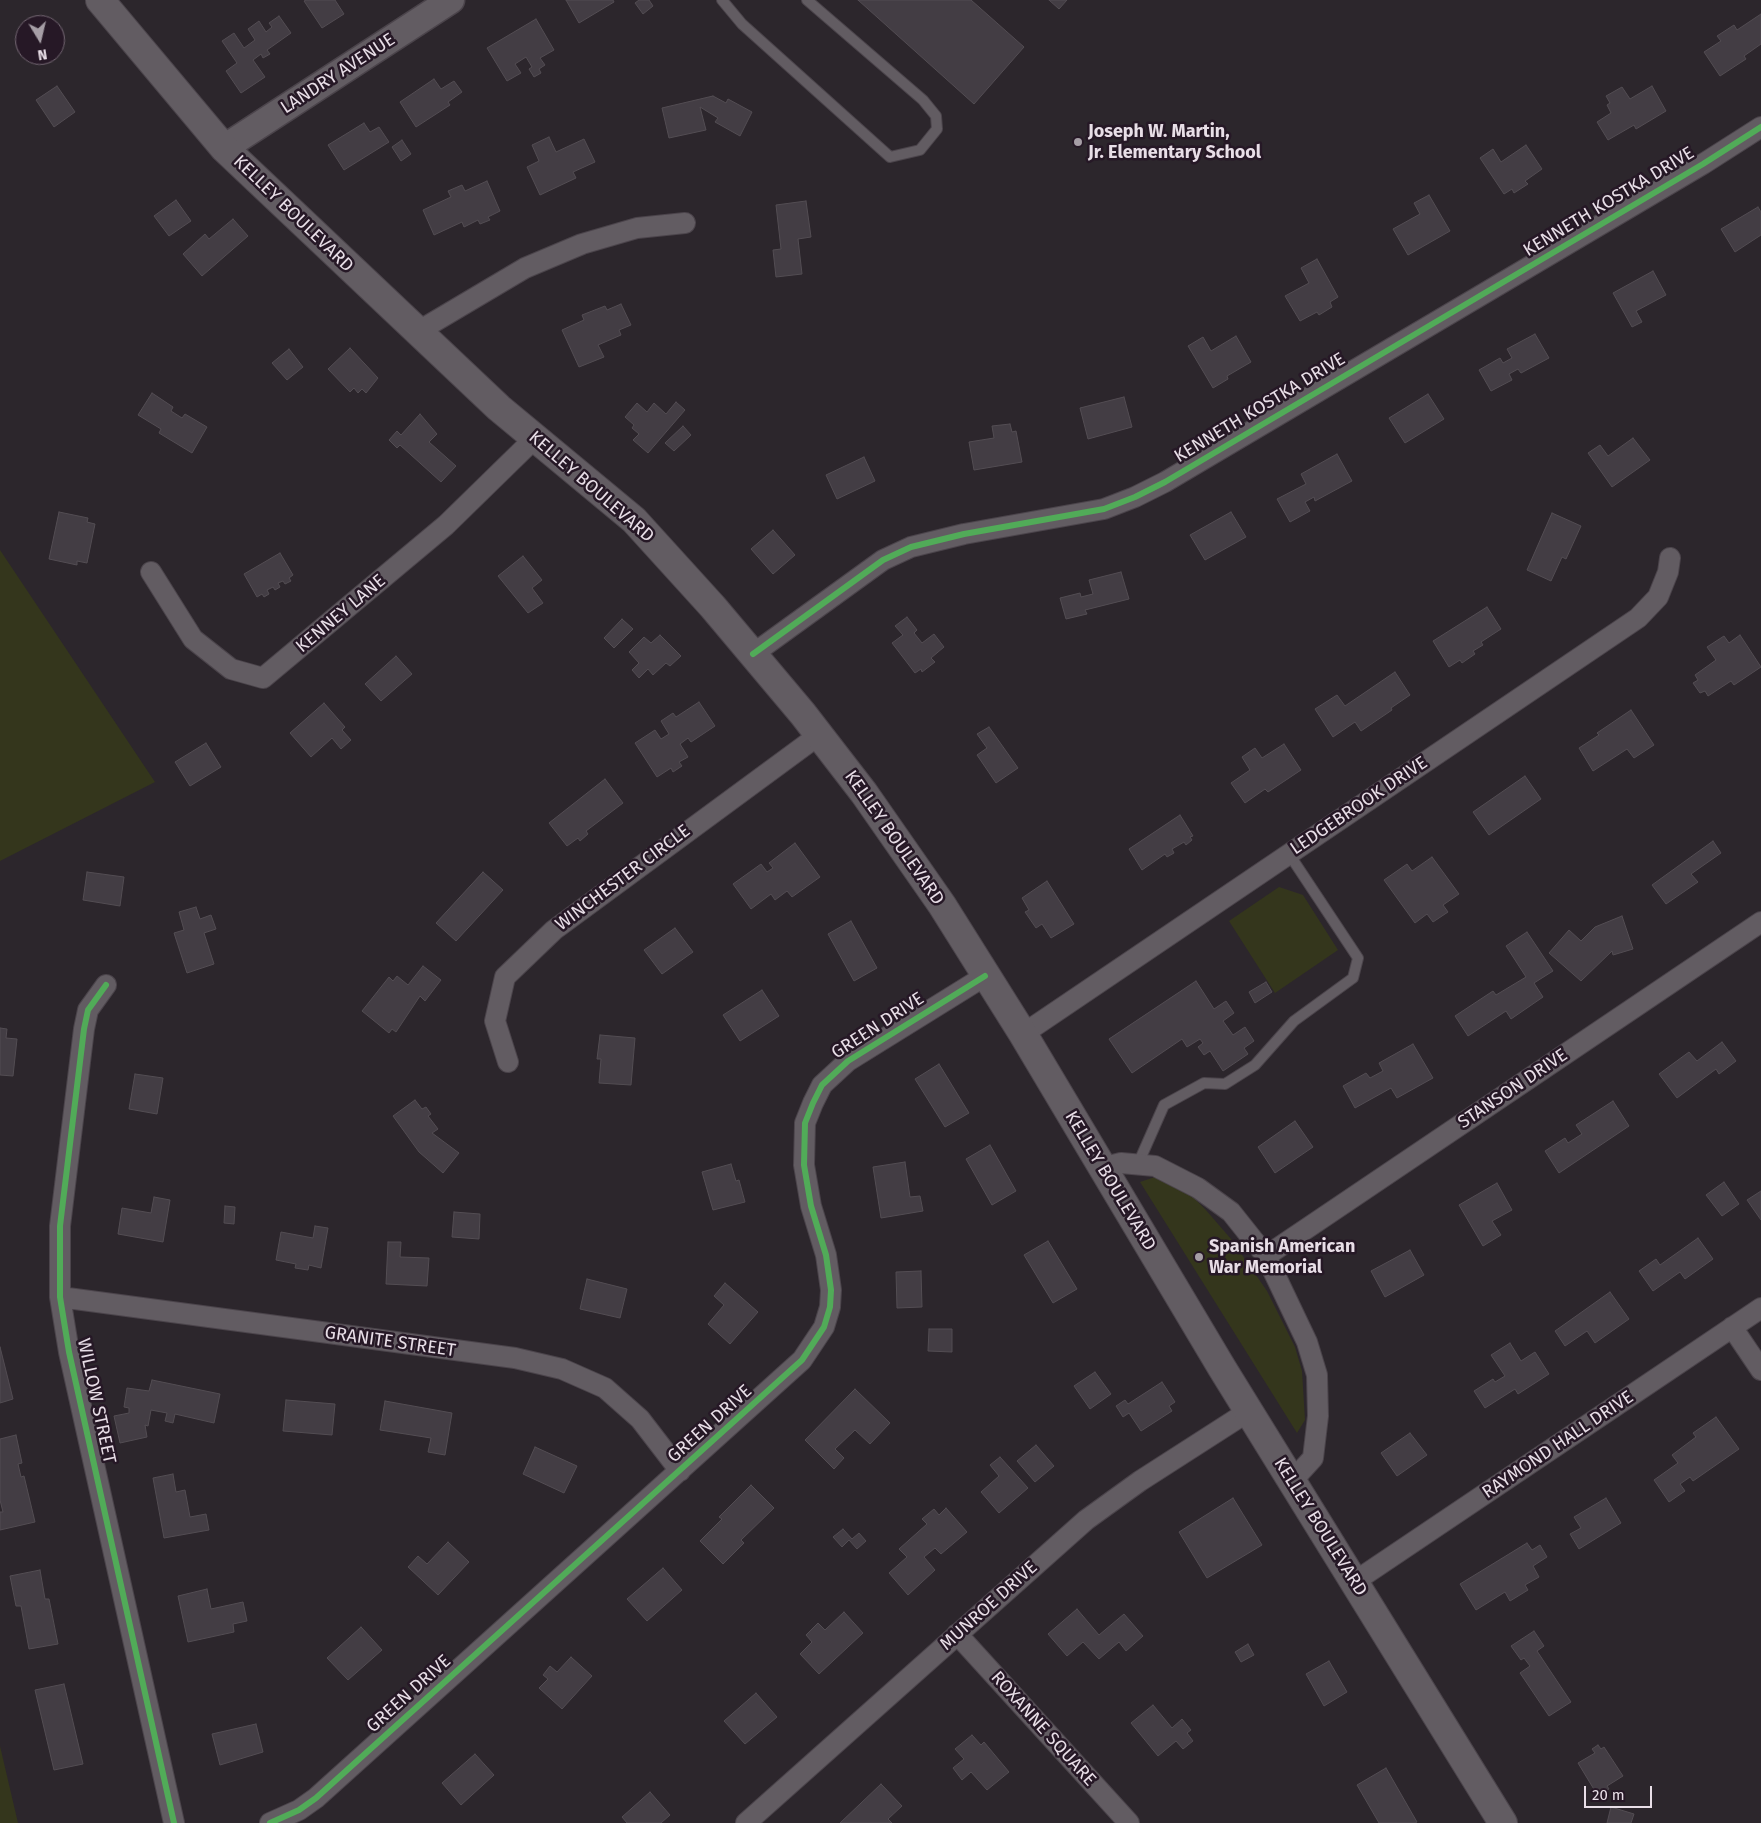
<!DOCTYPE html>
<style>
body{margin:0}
#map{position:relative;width:1761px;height:1823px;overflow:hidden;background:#2c262c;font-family:"Fira Sans",sans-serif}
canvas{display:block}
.north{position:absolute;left:15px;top:15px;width:50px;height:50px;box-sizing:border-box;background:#261826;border:1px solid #746773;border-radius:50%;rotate:171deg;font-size:14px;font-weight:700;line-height:20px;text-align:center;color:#e8dee7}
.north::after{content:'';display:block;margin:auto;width:18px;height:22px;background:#a69ea6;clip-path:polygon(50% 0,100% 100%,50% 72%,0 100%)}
.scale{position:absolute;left:1584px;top:1786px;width:68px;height:22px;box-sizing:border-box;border:2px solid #e8dee7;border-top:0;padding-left:6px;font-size:15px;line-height:18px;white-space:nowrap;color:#e8dee7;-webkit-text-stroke:4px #261826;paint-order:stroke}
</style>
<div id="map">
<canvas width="1761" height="1823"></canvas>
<div class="north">N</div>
<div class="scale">20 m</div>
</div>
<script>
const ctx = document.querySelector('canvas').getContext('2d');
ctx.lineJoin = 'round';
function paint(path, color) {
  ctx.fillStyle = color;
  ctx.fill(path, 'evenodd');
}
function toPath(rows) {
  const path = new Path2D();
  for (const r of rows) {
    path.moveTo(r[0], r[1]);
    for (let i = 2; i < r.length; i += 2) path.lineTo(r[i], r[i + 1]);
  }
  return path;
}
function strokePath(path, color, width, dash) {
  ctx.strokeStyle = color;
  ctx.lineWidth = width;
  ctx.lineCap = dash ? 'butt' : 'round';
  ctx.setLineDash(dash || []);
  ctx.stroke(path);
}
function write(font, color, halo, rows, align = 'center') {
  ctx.font = font + ' "Fira Sans",sans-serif';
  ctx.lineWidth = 5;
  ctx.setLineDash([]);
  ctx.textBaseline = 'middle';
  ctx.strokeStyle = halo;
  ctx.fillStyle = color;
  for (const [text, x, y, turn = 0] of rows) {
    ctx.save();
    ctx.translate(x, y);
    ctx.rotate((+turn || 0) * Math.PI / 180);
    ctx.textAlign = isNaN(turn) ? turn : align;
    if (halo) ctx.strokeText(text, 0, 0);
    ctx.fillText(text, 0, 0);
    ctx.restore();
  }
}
const green = toPath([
 [0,550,155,782,0,861],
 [1279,887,1303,895,1338,950,1275,993,1229,921],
 [1155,1177,1169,1182,1191,1195,1205,1209,1231,1239,1267,1291,1295,1347,1302,1371,1305,1420,1297,1433,1140,1182],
 [0,1746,18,1823,0,1823]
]);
const building = toPath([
 [306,0,335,0,344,14,322,28,304,1,306,0],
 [566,0,613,0,614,2,579,23,566,0],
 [639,0,649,0,653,6,643,14,635,3,639,0],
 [858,0,971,0,1024,47,974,104,858,0],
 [1049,0,1067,0,1059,9,1049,0],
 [1761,14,1761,44,1744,56,1746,59,1720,76,1704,52,1721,41,1717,36,1734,25,1737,30,1761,14],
 [279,16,291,33,267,50,270,54,263,58,261,54,253,60,265,77,241,93,226,71,237,63,222,41,234,33,244,48,255,40,248,29,259,21,266,32,272,27,269,23,279,16],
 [536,19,554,50,540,58,545,65,539,69,541,73,534,77,529,69,532,67,526,57,515,64,521,73,507,81,487,48,536,19],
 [434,79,441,89,454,81,462,92,448,102,450,105,416,127,400,102,434,79],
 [57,86,75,112,54,127,36,100,57,86],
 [1652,86,1666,111,1636,129,1634,125,1608,140,1597,122,1611,113,1607,105,1610,103,1606,96,1622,87,1630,99,1652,86],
 [713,96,726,103,728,99,752,112,740,136,715,122,718,118,700,107,706,130,669,138,662,108,713,96],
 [364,123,370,132,379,127,389,142,344,170,328,145,364,123],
 [549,137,556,152,584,139,595,162,573,172,576,178,540,195,527,167,539,161,532,145,549,137],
 [402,140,411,154,401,161,392,147,402,140],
 [1526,145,1542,169,1525,181,1528,184,1514,193,1512,189,1504,194,1480,158,1493,149,1501,162,1526,145],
 [487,181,500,211,488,217,490,220,480,224,478,220,464,227,462,222,434,235,423,210,451,197,448,191,462,185,465,191,487,181],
 [1429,195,1450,231,1408,255,1393,229,1420,214,1414,203,1429,195],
 [176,200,191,221,169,236,154,216,176,200],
 [806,201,811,237,798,239,802,274,776,277,773,250,781,249,776,205,806,201],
 [1758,207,1761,212,1761,235,1735,252,1721,229,1758,207],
 [233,219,248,236,202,276,183,254,205,234,209,239,233,219],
 [1317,259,1338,297,1330,302,1332,307,1319,315,1317,312,1300,321,1285,296,1309,283,1301,268,1317,259],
 [1653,271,1666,295,1636,311,1642,322,1632,327,1613,293,1653,271],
 [621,304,631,325,619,330,621,335,598,345,604,357,579,367,562,330,584,320,582,315,605,306,607,310,621,304],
 [1535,334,1549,358,1521,373,1518,369,1509,374,1512,380,1491,391,1479,370,1500,358,1503,363,1512,358,1507,349,1535,334],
 [1236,336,1251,362,1227,376,1228,379,1213,388,1188,346,1203,337,1211,351,1236,336],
 [350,348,378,378,366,393,362,389,358,393,354,388,350,392,328,369,350,348],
 [289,349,303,367,287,380,272,363,289,349],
 [152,393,173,407,171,411,182,418,185,414,207,427,192,453,159,433,161,429,138,415,152,393],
 [1428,394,1444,419,1405,443,1389,418,1428,394],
 [1124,397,1132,427,1088,439,1080,408,1124,397],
 [676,402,685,410,648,453,633,440,639,434,632,428,634,425,625,417,637,403,647,412,654,403,666,414,676,402],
 [420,414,437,434,429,442,456,466,441,482,400,445,397,448,389,440,397,431,401,435,420,414],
 [1010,424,1012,432,1016,431,1022,462,974,470,969,442,994,438,992,426,1010,424],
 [683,426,691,435,674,451,665,443,683,426],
 [1633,438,1650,460,1612,487,1588,453,1600,445,1608,456,1633,438],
 [1337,454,1352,481,1315,501,1314,497,1305,502,1310,511,1290,522,1277,499,1306,484,1301,474,1337,454],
 [864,457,875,481,837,499,826,475,864,457],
 [59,512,88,518,87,522,95,524,87,563,77,561,77,565,49,559,59,512],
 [1231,512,1246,537,1205,560,1190,535,1231,512],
 [1552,513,1581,526,1566,559,1562,557,1551,581,1527,570,1552,513],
 [773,530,795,555,773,574,751,549,773,530],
 [280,553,293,575,289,578,291,581,285,584,283,581,278,583,280,587,275,590,273,587,267,590,269,594,264,597,262,594,257,597,244,574,280,553],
 [523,556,542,580,532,588,543,603,528,613,498,576,523,556],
 [1121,572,1129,599,1085,610,1087,614,1066,619,1060,598,1080,593,1081,597,1093,594,1089,580,1121,572],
 [1487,607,1501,629,1481,642,1483,645,1473,651,1475,654,1462,663,1460,660,1449,667,1433,641,1487,607],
 [907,617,917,630,914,633,922,643,934,634,944,647,931,658,935,662,922,672,921,669,915,673,892,643,903,635,895,626,907,617],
 [622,619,633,629,614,648,604,638,622,619],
 [660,635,681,656,670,666,666,663,653,675,648,669,639,678,632,670,639,663,629,652,644,637,651,643,660,635],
 [1740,635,1761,667,1734,685,1731,681,1708,696,1705,691,1700,693,1693,683,1698,680,1695,675,1716,660,1707,647,1724,636,1729,643,1740,635],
 [396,656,412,674,381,701,365,684,396,656],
 [1395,672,1410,695,1391,708,1392,710,1361,731,1355,722,1333,737,1315,709,1337,695,1345,706,1395,672],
 [699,702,715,726,691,742,688,738,680,744,688,757,679,762,682,766,673,772,671,768,657,777,635,743,655,730,661,739,669,734,661,721,673,713,676,717,699,702],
 [324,703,345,727,342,730,351,740,341,749,332,738,311,757,290,733,324,703],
 [1631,710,1654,745,1634,758,1627,749,1593,771,1579,748,1599,735,1597,733,1631,710],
 [989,727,1018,768,996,783,977,755,987,748,977,734,989,727],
 [206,743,221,767,190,786,175,762,206,743],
 [1284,744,1301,770,1268,792,1265,789,1245,803,1231,783,1250,770,1242,757,1255,748,1262,758,1284,744],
 [1525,776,1541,799,1489,835,1473,812,1525,776],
 [605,779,623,803,586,831,588,834,580,841,578,838,567,846,549,823,605,779],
 [1180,815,1193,836,1190,837,1192,840,1186,845,1184,842,1172,849,1174,853,1167,857,1165,854,1142,870,1129,849,1180,815],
 [1713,841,1721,853,1691,874,1698,882,1666,904,1652,885,1713,841],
 [795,843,820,877,792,897,787,891,775,900,771,894,751,909,733,884,761,864,767,872,773,868,769,863,795,843],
 [1432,857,1459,894,1443,905,1448,912,1433,922,1427,914,1415,923,1384,880,1407,864,1412,871,1432,857],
 [87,872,124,877,120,906,83,900,87,872],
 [483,872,503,890,456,941,436,923,483,872],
 [1047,881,1074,924,1051,938,1042,924,1036,928,1025,912,1029,910,1022,898,1047,881],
 [196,907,200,919,211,915,216,929,204,933,214,964,187,973,174,933,184,930,179,912,196,907],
 [1622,916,1633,949,1613,955,1612,951,1581,981,1549,953,1569,930,1581,941,1595,927,1622,916],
 [851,921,877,968,854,981,828,934,851,921],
 [675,928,693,952,662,974,644,950,675,928],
 [1527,932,1553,971,1534,983,1543,997,1511,1019,1506,1011,1468,1036,1455,1016,1493,991,1496,995,1526,977,1506,946,1527,932],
 [423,966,441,980,425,1001,420,996,396,1032,392,1029,389,1033,362,1011,389,977,393,981,397,976,408,985,423,966],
 [1196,981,1214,1009,1226,1001,1234,1013,1223,1021,1233,1035,1245,1027,1254,1041,1244,1048,1248,1054,1223,1071,1210,1051,1204,1055,1198,1047,1203,1043,1200,1039,1187,1047,1182,1039,1132,1073,1109,1039,1196,981],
 [1266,982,1272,992,1255,1003,1249,992,1266,982],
 [762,990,779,1016,740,1041,723,1015,762,990],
 [0,1028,7,1029,6,1038,17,1039,13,1076,0,1075,0,1028],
 [600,1035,635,1038,631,1085,599,1083,601,1059,597,1059,600,1035],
 [1722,1042,1736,1061,1719,1074,1716,1069,1677,1098,1659,1074,1689,1052,1697,1061,1722,1042],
 [1413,1044,1433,1078,1397,1098,1391,1088,1355,1108,1343,1086,1366,1073,1370,1078,1383,1071,1379,1063,1413,1044],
 [939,1064,969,1113,945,1127,915,1079,939,1064],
 [135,1074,163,1078,157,1114,129,1109,135,1074],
 [415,1100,422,1109,426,1107,431,1114,428,1116,438,1129,432,1133,459,1153,443,1173,419,1152,393,1116,415,1100],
 [1613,1101,1629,1126,1559,1173,1545,1151,1565,1138,1568,1143,1582,1134,1576,1125,1613,1101],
 [1295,1121,1313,1147,1275,1173,1258,1147,1295,1121],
 [990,1145,1016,1191,992,1205,966,1159,990,1145],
 [905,1162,910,1197,920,1196,923,1211,881,1218,873,1167,905,1162],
 [731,1164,736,1181,739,1180,745,1202,713,1210,702,1172,731,1164],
 [1724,1182,1739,1204,1722,1216,1706,1195,1724,1182],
 [1497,1183,1512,1210,1492,1221,1501,1235,1483,1246,1459,1205,1497,1183],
 [1761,1191,1761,1220,1747,1200,1761,1191],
 [154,1197,170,1200,163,1242,118,1234,122,1208,151,1213,154,1197],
 [225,1206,235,1207,234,1224,224,1223,225,1206],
 [454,1212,480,1214,479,1239,452,1237,454,1212],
 [315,1226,328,1228,321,1268,309,1265,308,1270,295,1268,296,1264,276,1260,281,1232,313,1238,315,1226],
 [1698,1238,1713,1259,1685,1279,1680,1272,1653,1291,1639,1271,1656,1259,1660,1265,1698,1238],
 [1048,1241,1077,1289,1053,1303,1024,1255,1048,1241],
 [388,1242,401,1242,400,1257,429,1258,427,1286,386,1284,388,1242],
 [1410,1250,1424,1275,1385,1297,1371,1271,1410,1250],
 [921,1271,922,1307,897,1308,896,1272,921,1271],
 [587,1279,627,1289,620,1318,580,1309,587,1279],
 [725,1283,758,1312,730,1344,708,1324,724,1305,714,1296,725,1283],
 [1610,1292,1629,1319,1595,1343,1587,1331,1565,1346,1555,1331,1610,1292],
 [929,1329,952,1329,952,1352,928,1351,929,1329],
 [1510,1343,1521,1361,1535,1352,1549,1374,1518,1394,1515,1389,1485,1408,1474,1391,1493,1379,1495,1382,1505,1376,1491,1355,1510,1343],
 [0,1347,13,1399,0,1403,0,1347],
 [1095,1372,1111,1394,1090,1409,1074,1386,1095,1372],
 [152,1380,220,1394,214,1423,175,1414,173,1423,165,1421,167,1413,151,1410,148,1426,145,1425,147,1437,120,1443,114,1416,129,1413,129,1408,124,1407,127,1388,149,1391,152,1380],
 [1162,1382,1175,1402,1169,1406,1172,1411,1141,1431,1129,1413,1123,1417,1116,1406,1125,1400,1128,1404,1162,1382],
 [855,1389,890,1423,870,1444,855,1430,835,1449,844,1458,834,1469,805,1440,855,1389],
 [286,1400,335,1404,332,1435,283,1431,286,1400],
 [385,1401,452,1413,445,1455,428,1452,431,1438,380,1430,385,1401],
 [1716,1417,1739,1449,1693,1481,1690,1477,1680,1484,1685,1491,1669,1502,1654,1480,1678,1463,1672,1455,1696,1437,1693,1433,1716,1417],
 [1410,1433,1427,1455,1397,1476,1381,1453,1410,1433],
 [16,1435,22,1463,18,1464,21,1477,24,1476,35,1522,0,1530,0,1512,3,1512,0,1500,0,1439,16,1435],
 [1036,1445,1054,1466,1035,1482,1017,1461,1036,1445],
 [535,1447,577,1466,564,1493,523,1474,535,1447],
 [1000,1457,1028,1488,999,1513,981,1492,999,1476,990,1465,1000,1457],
 [173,1474,176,1492,185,1490,190,1517,206,1514,209,1530,164,1538,153,1478,173,1474],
 [751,1485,774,1508,741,1540,744,1543,723,1564,700,1541,722,1519,719,1517,751,1485],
 [1233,1498,1262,1545,1207,1578,1179,1532,1233,1498],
 [1606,1498,1621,1523,1579,1549,1570,1534,1581,1528,1574,1517,1606,1498],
 [946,1508,967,1532,941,1554,935,1548,924,1557,935,1570,908,1595,889,1573,907,1557,899,1549,927,1524,922,1519,934,1509,939,1515,946,1508],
 [843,1529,852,1539,859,1533,866,1541,857,1549,849,1540,842,1547,833,1537,843,1529],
 [448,1542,469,1562,438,1595,408,1567,418,1556,427,1564,448,1542],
 [1527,1543,1532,1550,1540,1545,1547,1557,1533,1566,1539,1577,1525,1585,1528,1590,1510,1601,1505,1592,1476,1610,1460,1584,1527,1543],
 [663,1568,682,1590,647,1621,627,1599,663,1568],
 [40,1570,45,1599,49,1599,58,1644,29,1649,21,1606,16,1606,10,1576,40,1570],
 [207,1589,211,1609,243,1602,247,1621,233,1624,234,1632,188,1642,178,1596,207,1589],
 [1077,1609,1099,1635,1124,1614,1143,1636,1126,1651,1119,1642,1099,1659,1083,1642,1067,1656,1048,1634,1077,1609],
 [844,1612,863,1633,819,1674,800,1654,812,1642,806,1635,818,1623,825,1630,844,1612],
 [361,1627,382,1650,348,1680,327,1658,361,1627],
 [1534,1631,1544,1646,1537,1651,1571,1702,1549,1716,1520,1673,1530,1666,1524,1658,1521,1660,1511,1646,1534,1631],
 [1248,1644,1254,1655,1241,1662,1235,1652,1248,1644],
 [571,1657,592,1676,562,1709,539,1688,548,1679,543,1675,550,1666,557,1672,571,1657],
 [1329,1661,1347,1692,1324,1706,1306,1674,1329,1661],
 [64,1684,83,1764,54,1770,35,1690,64,1684],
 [756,1693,777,1717,745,1744,724,1721,756,1693],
 [1153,1705,1172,1728,1182,1719,1191,1730,1187,1733,1193,1741,1183,1749,1176,1741,1158,1756,1131,1723,1153,1705],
 [256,1724,263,1752,220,1765,212,1734,256,1724],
 [972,1735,981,1745,984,1742,1009,1772,987,1790,971,1772,962,1780,953,1768,964,1759,955,1749,972,1735],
 [1598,1745,1601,1749,1604,1747,1623,1776,1607,1786,1609,1789,1598,1796,1578,1763,1595,1753,1592,1749,1598,1745],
 [475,1754,494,1775,461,1805,442,1783,475,1754],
 [1386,1768,1417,1822,1415,1823,1379,1823,1357,1785,1386,1768],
 [881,1784,902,1806,888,1819,892,1823,840,1823,881,1784],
 [650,1792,670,1815,661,1823,627,1823,622,1817,650,1792],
 [1611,1807,1634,1814,1631,1823,1607,1823,1611,1807]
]);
const service = toPath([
 [722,0,742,24,890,157,920,150,937,129,936,116,923,100,807,0],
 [1138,1164,1164,1105,1204,1083,1225,1084,1255,1065,1294,1021,1353,978,1358,958,1289,854]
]);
const minor = toPath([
 [417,332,525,268,582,244,637,228,685,223],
 [151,572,193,639,231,669,263,678,446,525,535,438],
 [753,654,883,560,911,547,964,534,1104,509,1135,497,1165,482,1703,164,1761,127],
 [106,985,88,1010,84,1029,60,1226,60,1297,69,1352,174,1823],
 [1023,1034,1638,618,1658,597,1668,572,1670,558],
 [508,1062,495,1021,505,977,554,930,819,735],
 [1101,1168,1121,1163,1155,1166,1198,1188,1231,1212,1266,1256,1307,1342,1317,1375,1318,1416,1313,1458,1292,1481],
 [1266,1256,1761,922],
 [60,1297,515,1358,562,1369,605,1388,640,1419,680,1471],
 [1732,1327,1761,1370],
 [1354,1582,1761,1308],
 [957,1634,1129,1823],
 [270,1823,299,1810,316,1798,802,1360,824,1327,830,1307,831,1290,826,1255,811,1206,804,1165,805,1123,813,1103,822,1085,848,1061,985,976],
 [746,1823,1086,1520,1140,1481,1249,1411]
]);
const tertiary = toPath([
 [224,148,451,0]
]);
const secondary = toPath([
 [100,0,224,148,499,408,634,520,713,607,803,714,864,793,942,905,1023,1034,1222,1368,1503,1823]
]);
const cycleway = toPath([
 [753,654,883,560,911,547,964,534,1104,509,1135,497,1165,482,1703,164,1761,127],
 [106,985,88,1010,84,1029,60,1226,60,1297,69,1352,174,1823],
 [270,1823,299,1810,316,1798,802,1360,824,1327,830,1307,831,1290,826,1255,811,1206,804,1165,805,1123,813,1103,822,1085,848,1061,985,976]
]);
const markers = [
 [1078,142,5,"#a69ea6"],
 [1199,1257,5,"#a69ea6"]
];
const streetNames = [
 ["LANDRY AVENUE",338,74,-33],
 ["KENNETH KOSTKA DRIVE",1609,202,-31],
 ["KELLEY BOULEVARD",293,214,44],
 ["KENNETH KOSTKA DRIVE",1260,408,-31],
 ["KELLEY BOULEVARD",591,487,41],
 ["KENNEY LANE",341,614,-40],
 ["LEDGEBROOK DRIVE",1359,806,-34],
 ["KELLEY BOULEVARD",894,838,55],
 ["WINCHESTER CIRCLE",623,878,-37],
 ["GREEN DRIVE",878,1026,-33],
 ["STANSON DRIVE",1513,1089,-34],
 ["KELLEY BOULEVARD",1110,1181,59],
 ["GRANITE STREET",390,1342,8],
 ["WILLOW STREET",96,1401,78],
 ["GREEN DRIVE",710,1424,-42],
 ["RAYMOND HALL DRIVE",1558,1445,-34],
 ["KELLEY BOULEVARD",1320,1527,58],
 ["MUNROE DRIVE",989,1606,-42],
 ["GREEN DRIVE",409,1694,-42],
 ["ROXANNE SQUARE",1043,1729,48]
];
const poiNames = [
 ["Joseph W. Martin,",1088,132],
 ["Jr. Elementary School",1088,153],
 ["Spanish American",1209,1247],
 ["War Memorial",1209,1268]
];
paint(green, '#34361c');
paint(building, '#433d44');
strokePath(building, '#534d53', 1);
strokePath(service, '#4b444b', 12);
strokePath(minor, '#4b444b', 22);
strokePath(tertiary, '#4b444b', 29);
strokePath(secondary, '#4b444b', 30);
strokePath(service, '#625c62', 10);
strokePath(minor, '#625c62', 20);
strokePath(tertiary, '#625c62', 26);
strokePath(secondary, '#625c62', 28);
strokePath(cycleway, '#51ab58', 6);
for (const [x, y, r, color] of markers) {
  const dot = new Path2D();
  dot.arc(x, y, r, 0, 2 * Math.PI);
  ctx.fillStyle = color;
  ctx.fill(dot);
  strokePath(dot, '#261826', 2);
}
write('18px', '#e8dee7', '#261826', streetNames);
write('bold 18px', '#e8dee7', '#261826', poiNames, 'left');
</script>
